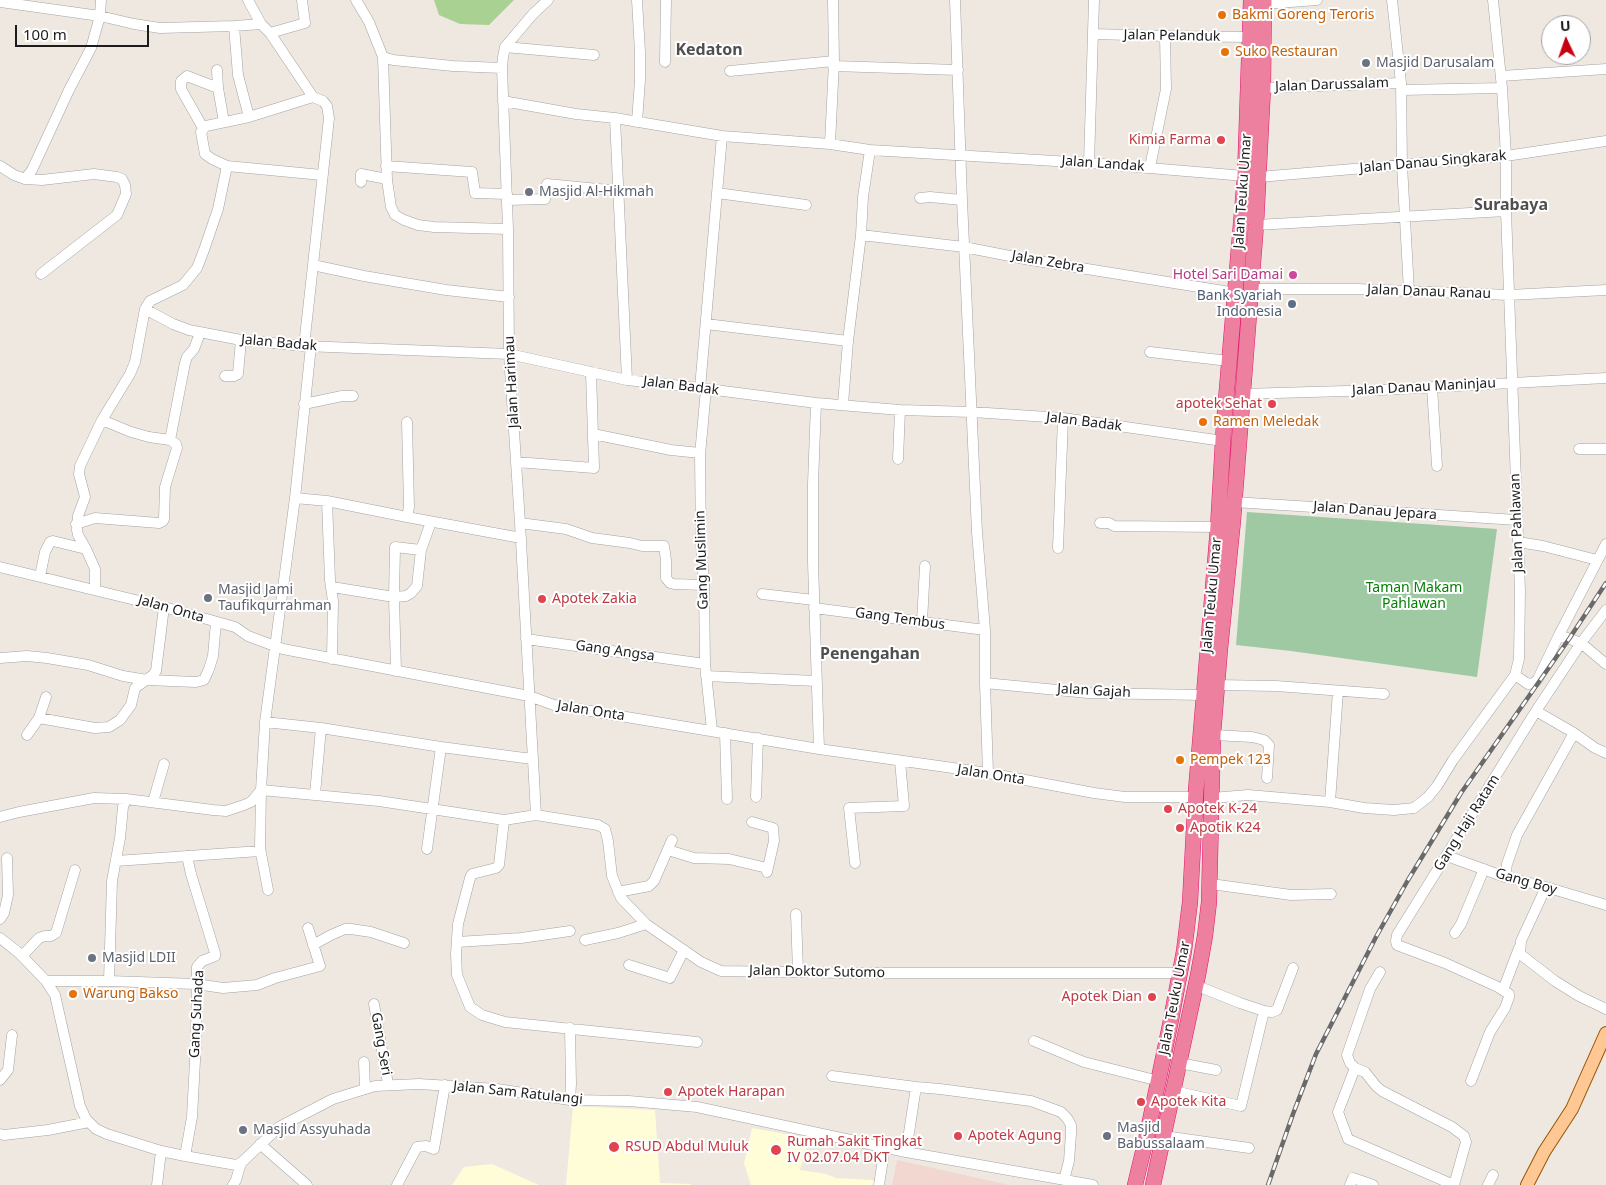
<!DOCTYPE html>
<style>
body{margin:0}
#map{position:relative;width:1606px;height:1185px;overflow:hidden;background:#eee8e0;font-family:"Noto Sans",sans-serif}
canvas{display:block}
.north{position:absolute;left:1541px;top:15px;width:50px;height:50px;box-sizing:border-box;background:#fff;border:1px solid #a4a4a4;border-radius:50%;rotate:357deg;font-size:14px;font-weight:700;line-height:20px;text-align:center;color:#1c1c1c}
.north::after{content:'';display:block;margin:auto;width:18px;height:22px;background:#c70012;clip-path:polygon(50% 0,100% 100%,50% 72%,0 100%)}
.scale{position:absolute;left:15px;top:25px;width:134px;height:22px;box-sizing:border-box;border:2px solid #1c1c1c;border-top:0;padding-left:6px;font-size:15px;line-height:18px;white-space:nowrap;color:#1c1c1c;-webkit-text-stroke:4px #fff;paint-order:stroke}
</style>
<div id="map">
<canvas width="1606" height="1185"></canvas>
<div class="north">U</div>
<div class="scale">100 m</div>
</div>
<script>
const ctx = document.querySelector('canvas').getContext('2d');
ctx.lineJoin = 'round';
function paint(path, color) {
  ctx.fillStyle = color;
  ctx.fill(path, 'evenodd');
}
function toPath(rows) {
  const path = new Path2D();
  for (const r of rows) {
    path.moveTo(r[0], r[1]);
    for (let i = 2; i < r.length; i += 2) path.lineTo(r[i], r[i + 1]);
  }
  return path;
}
function strokePath(path, color, width, dash) {
  ctx.strokeStyle = color;
  ctx.lineWidth = width;
  ctx.lineCap = dash ? 'butt' : 'round';
  ctx.setLineDash(dash || []);
  ctx.stroke(path);
}
function write(font, color, halo, rows, align = 'center') {
  ctx.font = font + ' "Noto Sans",sans-serif';
  ctx.lineWidth = 4;
  ctx.setLineDash([]);
  ctx.textBaseline = 'middle';
  ctx.strokeStyle = halo;
  ctx.fillStyle = color;
  for (const [text, x, y, turn = 0] of rows) {
    ctx.save();
    ctx.translate(x, y);
    ctx.rotate((+turn || 0) * Math.PI / 180);
    ctx.textAlign = isNaN(turn) ? turn : align;
    if (halo) ctx.strokeText(text, 0, 0);
    ctx.fillText(text, 0, 0);
    ctx.restore();
  }
}
const education = toPath([
 [573,1106,655,1110,660,1183,691,1184,691,1185,566,1185],
 [752,1128,809,1138,800,1170,826,1174,836,1178,872,1180,876,1182,876,1185,751,1185,744,1163],
 [492,1164,539,1185,452,1185,464,1167]
]);
const military = toPath([
 [897,1160,1009,1185,892,1185]
]);
const forest = toPath([
 [434,0,514,0,489,25,460,24,439,15]
]);
const cemetery = toPath([
 [1247,512,1497,529,1477,677,1291,651,1236,645]
]);
const minor = toPath([
 [248,0,261,24,270,33,313,97,323,101,327,106,329,118,313,265],
 [356,0,369,22,383,57,393,60,453,66,502,68],
 [955,0,962,200,977,532,985,630,985,683,988,773],
 [1392,0,1401,83,1402,165,1409,291],
 [0,2,100,16,134,24,160,28,234,26,261,24],
 [1264,4,1317,0],
 [234,26,238,75,249,117],
 [270,33,305,23,302,0],
 [1093,34,1165,36,1250,37],
 [505,47,594,55],
 [383,57,387,180,391,207,395,215,404,220,418,225,434,227,508,229],
 [665,62,666,0],
 [833,66,958,70],
 [217,70,218,88,224,122],
 [730,71,834,61],
 [1501,76,1606,69],
 [1263,88,1401,83],
 [1401,90,1502,88],
 [503,101,576,114,615,118,722,136,830,144,870,150,1089,163,1245,176],
 [615,118,627,380],
 [637,122,640,80,640,52,637,0],
 [203,128,181,89,181,81,187,76,218,88],
 [830,144,834,61,833,0],
 [1089,163,1094,0],
 [0,166,14,175,25,179,42,180,94,174,117,177,122,179,125,185,126,194,117,215,41,274],
 [227,166,322,175],
 [386,166,472,172,475,193,507,194],
 [1150,167,1166,89,1165,36],
 [1259,177,1506,156,1606,141],
 [25,179,32,170,69,90,91,48,100,16,101,0],
 [361,182,361,174,387,179],
 [717,193,806,205],
 [920,198,930,197,962,200],
 [507,200,545,199,547,184,619,191],
 [1256,225,1506,211],
 [861,235,964,247,1025,259,1236,293],
 [1251,289,1357,289,1509,295,1606,290],
 [145,309,173,324,189,330,241,340,304,346,509,354,627,380,700,388,816,403,900,410,972,412,1063,418,1223,441],
 [706,324,848,341],
 [304,346,313,265,364,276,446,290,509,297],
 [1150,352,1229,361],
 [225,376,234,376,238,374,241,340],
 [1432,387,1437,466],
 [700,388,722,136],
 [706,389,700,455,701,543,704,585,705,664,712,730],
 [1242,394,1380,390,1606,378],
 [816,403,813,484,813,562,819,749],
 [304,404,342,396,353,396],
 [843,404,848,341,861,235,863,197,870,150],
 [593,434,671,450,700,453],
 [170,440,185,363,187,357,194,349,200,333],
 [1579,449,1606,449],
 [898,459,900,410],
 [516,462,594,468,591,372],
 [295,498,327,501,407,517,409,507,407,422],
 [327,501,330,580,333,601,332,659],
 [1234,502,1517,520],
 [407,517,521,538],
 [520,523,566,529,592,538,630,543,642,546,664,546,666,560,666,578,670,583,674,584,704,585],
 [1100,523,1109,523,1114,526,1218,527],
 [76,524,95,518,159,523,163,521,164,519,165,487,177,448,176,444,170,440,149,437,131,432,102,420],
 [1518,542,1543,546,1597,560],
 [1058,548,1063,418],
 [0,567,164,607,235,627,248,636,283,649,529,696,554,705,819,749,988,773,1094,793,1125,797,1195,797],
 [40,576,45,552,50,542,53,541,86,549],
 [332,587,394,597,406,596,411,593,417,586,421,550,431,522],
 [95,589,95,569,86,549,78,535,77,530,78,516,85,497,79,474,80,466,102,420,130,374,135,362,145,309,150,301,183,285,197,268,204,250,218,209,227,166,212,159,205,154,201,132,206,126,249,117,313,97],
 [762,594,814,600],
 [814,608,985,630],
 [922,622,925,566],
 [1559,635,1581,643,1606,664],
 [526,639,705,664],
 [0,658,27,656,47,658,88,665,123,676,147,680,196,682,204,680,209,669,213,656,216,622],
 [396,671,394,597,395,547,421,550],
 [1515,675,1528,684,1534,683,1538,679,1559,635,1606,544],
 [706,676,816,681],
 [985,683,1088,693,1203,695],
 [1216,685,1276,686,1384,694],
 [1536,711,1574,733,1595,748,1606,753],
 [39,718,46,697],
 [265,722,321,728,441,747,532,759],
 [725,733,727,799],
 [27,735,39,718,95,728,109,727,120,720,131,705,135,688,153,675,156,671,164,607],
 [1213,735,1252,737,1264,740,1269,745,1267,778],
 [261,790,379,801,504,820,536,815,598,825,605,829,608,841,612,876,621,898,646,924,701,962,721,971,849,973,1180,973],
 [315,794,321,728],
 [756,797,758,738],
 [1212,798,1248,795,1330,802,1364,808,1394,810,1414,808,1428,797,1437,786,1453,760,1515,675,1519,659,1520,591,1506,211,1506,156,1502,88,1493,0],
 [153,802,164,764],
 [1330,802,1338,691],
 [536,815,520,523,509,354,508,229,502,68,503,57,505,47,533,14,548,0],
 [0,817,19,812,94,798,126,799,213,810,226,811,244,805,251,802,261,790],
 [504,820,499,865,496,868,472,874,470,878,458,924,456,954,457,975,470,1007,482,1015,505,1022,697,1042],
 [752,822,773,828,774,841,767,872],
 [427,849,441,747],
 [668,850,694,858,729,859,767,868],
 [1447,856,1505,877,1539,885,1606,905],
 [116,861,260,851],
 [855,863,849,808,904,806,900,761],
 [1505,877,1507,864,1517,835,1574,733],
 [1211,884,1291,895,1331,894],
 [1546,887,1521,941,1520,954,1555,981,1579,996,1606,1009],
 [268,890,260,848,261,790,265,722,295,498,311,346],
 [618,892,649,886,654,881,672,840],
 [796,914,798,972],
 [0,919,4,913,8,895,7,858],
 [1455,933,1461,924,1484,869],
 [0,938,19,953,46,981,55,995,80,1106,86,1119,96,1129,107,1134,161,1151,185,1156,236,1165,241,1163,279,1127,333,1099,375,1086,419,1084,497,1089,570,1100,629,1101,697,1107,906,1152,1093,1185],
 [585,940,618,933,646,924],
 [457,942,521,938,570,931],
 [313,945,331,935,345,929,351,929,371,932,404,943],
 [22,956,39,938,45,936,51,936,56,933,75,870],
 [629,965,670,978,684,950],
 [1380,972,1370,989,1347,1055,1350,1063,1355,1068,1365,1072,1376,1086,1382,1091,1452,1127,1464,1136,1466,1142,1454,1185],
 [46,981,109,981,196,984,223,988,257,985,275,978,320,966,308,928],
 [109,981,112,881,120,838,123,807,126,799],
 [1195,985,1240,1003,1264,1011,1272,1012,1277,1010,1293,968],
 [1503,990,1519,948],
 [374,1004,388,1084],
 [1034,1041,1084,1062,1159,1081],
 [364,1062,365,1089],
 [1179,1063,1216,1070],
 [1355,1068,1338,1112,1348,1139,1454,1185],
 [832,1076,916,1087],
 [0,1080,8,1070,12,1035],
 [1471,1081,1490,1032,1505,1008,1509,997,1509,994,1498,987,1445,963,1397,945,1396,941,1397,935,1536,711,1581,643,1606,610],
 [1174,1091,1241,1106,1264,1011],
 [570,1100,571,1084,570,1028],
 [0,1134,4,1135,48,1130,89,1122],
 [1164,1136,1249,1148],
 [260,1144,307,1185],
 [906,1152,916,1087,940,1089,1031,1101,1061,1112,1067,1118,1071,1125,1071,1134,1069,1161,1064,1180],
 [185,1156,192,1117,196,1042,197,967,202,961,215,956,215,953,191,874,187,856],
 [157,1185,161,1151],
 [233,1185,236,1180,241,1163],
 [397,1185,417,1147,426,1146,434,1149,445,1085],
 [879,1185,885,1147],
 [1350,1185,1353,1178,1373,1185],
 [1488,1185,1493,1175]
]);
const major = toPath([
 [1527,1185,1544,1152,1572,1109,1606,1033]
]);
const highway = toPath([
 [1135,1185,1147,1135,1170,1025,1184,951,1190,902,1196,790,1218,527,1224,423,1245,176,1251,0],
 [1153,1185,1198,975,1205,936,1209,902,1213,735,1220,649,1233,521,1256,225,1263,88,1264,0]
]);
const rail = toPath([
 [1268,1185,1293,1114,1316,1054,1376,937,1408,880,1461,793,1569,639,1606,583]
]);
const markers = [
 [1222,15,5,"#e8710a"],
 [1225,52,5,"#e8710a"],
 [1366,63,5,"#6b7280"],
 [1221,140,5,"#e0444e"],
 [529,192,5,"#6b7280"],
 [1293,275,5,"#d1479c"],
 [1292,304,5,"#5c6f8a"],
 [1272,404,5,"#e0444e"],
 [1203,422,5,"#e8710a"],
 [208,598,5,"#6b7280"],
 [542,599,5,"#e0444e"],
 [1180,760,5,"#e8710a"],
 [1168,809,5,"#e0444e"],
 [1180,828,5,"#e0444e"],
 [92,958,5,"#6b7280"],
 [73,994,5,"#e8710a"],
 [1152,997,5,"#e0444e"],
 [668,1092,5,"#e0444e"],
 [1141,1102,5,"#e0444e"],
 [243,1130,5,"#6b7280"],
 [958,1136,5,"#e0444e"],
 [1107,1136,5,"#6b7280"],
 [614,1147,6,"#e0444e"],
 [776,1150,6,"#e0444e"]
];
const foodNames = [
 ["Bakmi Goreng Teroris",1232,15],
 ["Suko Restauran",1235,52],
 ["Ramen Meledak",1213,422],
 ["Pempek 123",1190,760],
 ["Warung Bakso",83,994]
];
const streetNames = [
 ["Jalan Pelanduk",1172,36,1],
 ["Jalan Darussalam",1332,85,-2],
 ["Jalan Danau Singkarak",1433,162,-5],
 ["Jalan Landak",1103,164,4],
 ["Jalan Teuku Umar",1243,191,-86],
 ["Jalan Zebra",1048,262,10],
 ["Jalan Danau Ranau",1429,292,2],
 ["Jalan Badak",279,343,5],
 ["Jalan Harimau",512,382,-93],
 ["Jalan Badak",681,386,7],
 ["Jalan Danau Maninjau",1424,387,-3],
 ["Jalan Badak",1084,422,7],
 ["Jalan Danau Jepara",1375,511,4],
 ["Jalan Pahlawan",1517,523,-92],
 ["Gang Muslimin",702,560,-92],
 ["Jalan Teuku Umar",1212,595,-85],
 ["Jalan Onta",171,609,16],
 ["Gang Tembus",900,619,8],
 ["Gang Angsa",615,651,8],
 ["Jalan Gajah",1094,691,3],
 ["Jalan Onta",591,711,9],
 ["Jalan Onta",991,775,9],
 ["Gang Haji Ratam",1467,823,-58],
 ["Gang Boy",1526,882,16],
 ["Jalan Doktor Sutomo",817,972,1],
 ["Jalan Teuku Umar",1175,998,-79],
 ["Gang Suhada",197,1014,-87],
 ["Gang Seri",381,1044,80],
 ["Jalan Sam Ratulangi",518,1093,6]
];
const worshipNames = [
 ["Masjid Darusalam",1376,63],
 ["Masjid Al-Hikmah",539,192],
 ["Masjid Jami",218,590],
 ["Taufikqurrahman",218,606],
 ["Masjid LDII",102,958],
 ["Masjid",1117,1128],
 ["Babussalaam",1117,1144],
 ["Masjid Assyuhada",253,1130]
];
const healthNames = [
 ["Kimia Farma",1211,140,"right"],
 ["apotek Sehat",1262,404,"right"],
 ["Apotek Zakia",552,599],
 ["Apotek K-24",1178,809],
 ["Apotik K24",1190,828],
 ["Apotek Dian",1142,997,"right"],
 ["Apotek Harapan",678,1092],
 ["Apotek Kita",1151,1102],
 ["Apotek Agung",968,1136],
 ["Rumah Sakit Tingkat",787,1142],
 ["IV 02.07.04 DKT",787,1158],
 ["RSUD Abdul Muluk",625,1147]
];
const hotelNames = [
 ["Hotel Sari Damai",1283,275]
];
const serviceNames = [
 ["Bank Syariah",1282,296],
 ["Indonesia",1282,312]
];
const parkNames = [
 ["Taman Makam",1414,588],
 ["Pahlawan",1414,604]
];
const quarterNames = [
 ["Kedaton",709,50],
 ["Surabaya",1511,205],
 ["Penengahan",870,654]
];
paint(education, '#fffcd8');
paint(military, '#f2d7d1');
paint(forest, '#a9d191');
paint(cemetery, '#9fc9a2');
strokePath(minor, '#a3a3a3', 11);
strokePath(major, '#935500', 14);
strokePath(highway, '#e4156e', 16);
strokePath(minor, '#fff', 10);
strokePath(major, '#ffc794', 12);
strokePath(highway, '#ed809e', 15);
strokePath(rail, '#6a6a6a', 4.5);
strokePath(rail, '#fff', 2.5, [8]);
for (const [x, y, r, color] of markers) {
  const dot = new Path2D();
  dot.arc(x, y, r, 0, 2 * Math.PI);
  ctx.fillStyle = color;
  ctx.fill(dot);
  strokePath(dot, '#fff', 2);
}
write('14px', '#c56008', '#fff', foodNames, 'left');
write('14px', '#1c1c1c', '#fff', streetNames);
write('14px', '#5b616d', '#fff', worshipNames, 'left');
write('14px', '#be3a42', '#fff', healthNames, 'left');
write('14px', '#b23c85', '#fff', hotelNames, 'right');
write('14px', '#4e5e75', '#fff', serviceNames, 'right');
write('14px', '#038103', '#fff', parkNames);
write('bold 16px', '#4f4f4f', '#fff', quarterNames);
</script>
